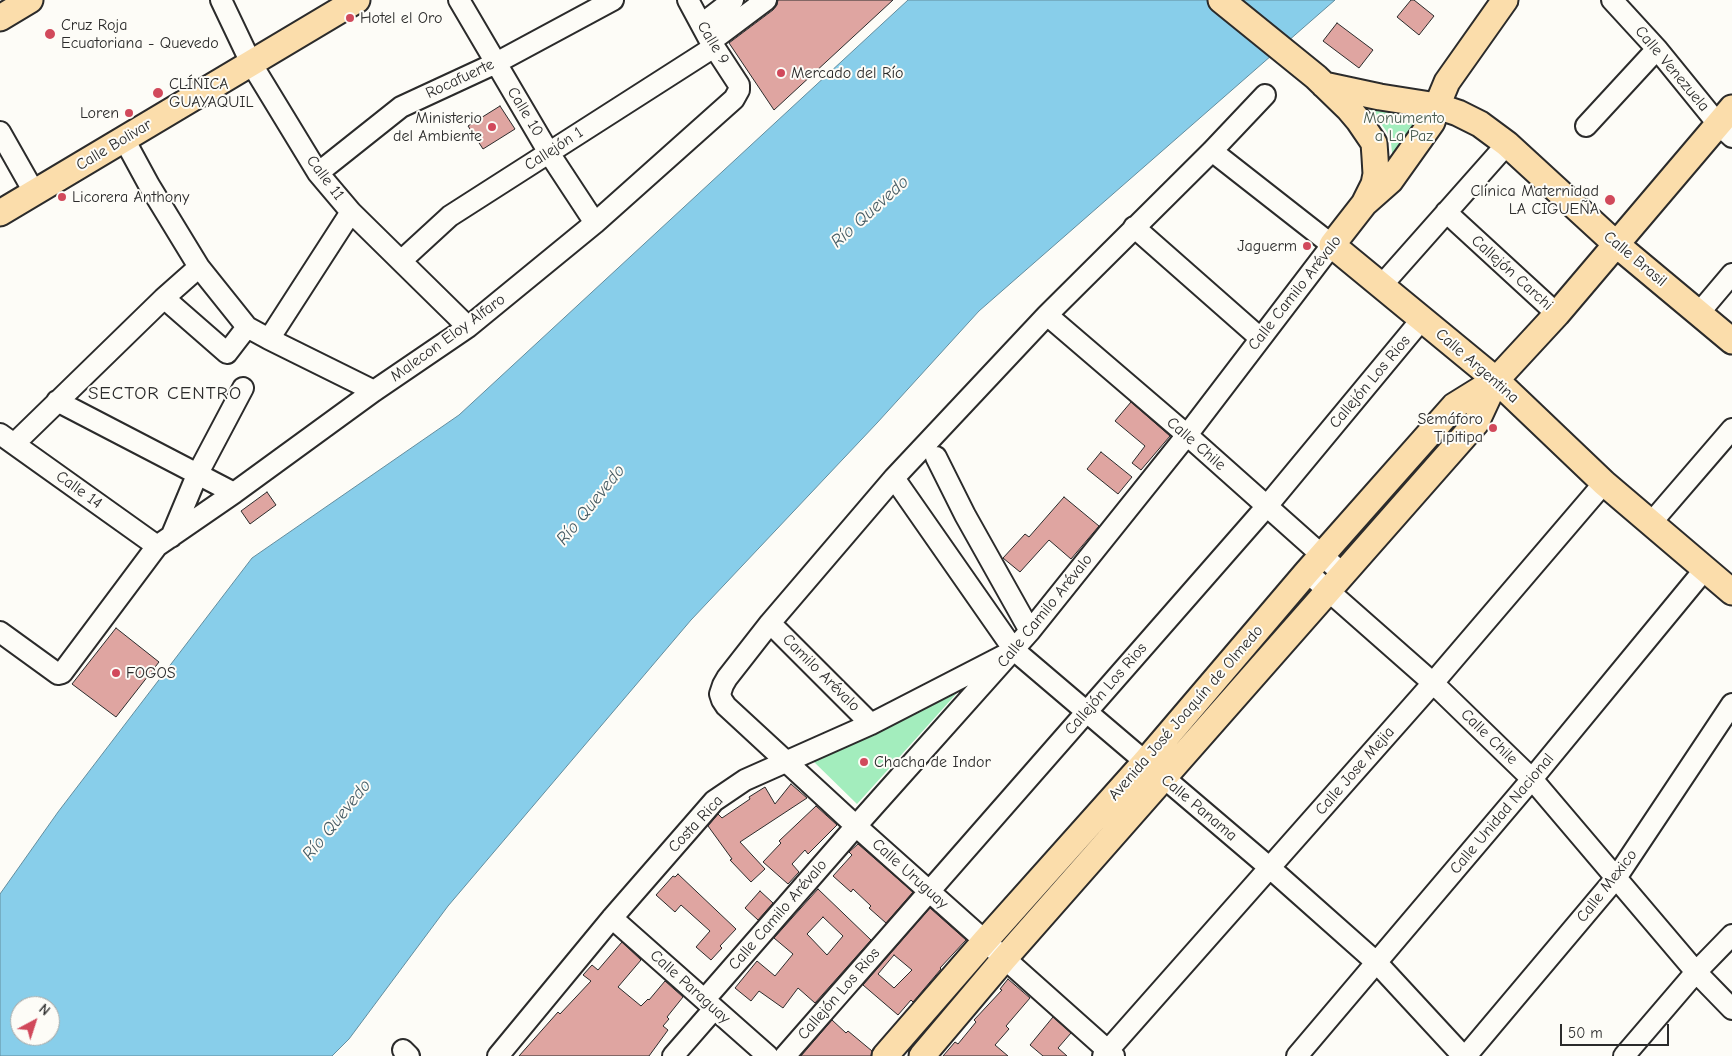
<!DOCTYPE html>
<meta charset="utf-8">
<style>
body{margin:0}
#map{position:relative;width:1732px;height:1056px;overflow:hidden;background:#fdfcf7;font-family:"Comic Neue",sans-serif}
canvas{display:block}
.north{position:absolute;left:10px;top:996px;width:50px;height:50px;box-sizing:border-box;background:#fdfcf7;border:1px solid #a9a8a5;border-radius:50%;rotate:40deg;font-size:14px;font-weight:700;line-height:20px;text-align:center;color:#2b2b2b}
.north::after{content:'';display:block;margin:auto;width:18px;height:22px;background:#d1495b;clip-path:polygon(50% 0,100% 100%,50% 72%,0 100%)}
.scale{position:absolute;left:1560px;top:1024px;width:109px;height:22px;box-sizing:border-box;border:2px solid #2b2b2b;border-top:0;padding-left:6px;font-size:15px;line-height:18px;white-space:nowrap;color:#2b2b2b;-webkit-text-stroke:4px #fdfcf7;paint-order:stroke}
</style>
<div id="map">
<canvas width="1732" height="1056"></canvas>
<div class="north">N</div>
<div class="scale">50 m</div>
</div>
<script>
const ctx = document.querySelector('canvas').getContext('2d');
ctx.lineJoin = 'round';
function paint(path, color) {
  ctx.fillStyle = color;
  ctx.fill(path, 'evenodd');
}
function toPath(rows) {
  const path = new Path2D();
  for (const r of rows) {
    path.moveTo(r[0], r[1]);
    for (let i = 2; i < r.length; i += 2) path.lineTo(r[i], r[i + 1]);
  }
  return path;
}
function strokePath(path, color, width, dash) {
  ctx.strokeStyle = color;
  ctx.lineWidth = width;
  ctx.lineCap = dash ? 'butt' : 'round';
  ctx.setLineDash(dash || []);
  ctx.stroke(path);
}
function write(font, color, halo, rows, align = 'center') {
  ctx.font = font + ' "Comic Neue",sans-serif';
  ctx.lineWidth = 4;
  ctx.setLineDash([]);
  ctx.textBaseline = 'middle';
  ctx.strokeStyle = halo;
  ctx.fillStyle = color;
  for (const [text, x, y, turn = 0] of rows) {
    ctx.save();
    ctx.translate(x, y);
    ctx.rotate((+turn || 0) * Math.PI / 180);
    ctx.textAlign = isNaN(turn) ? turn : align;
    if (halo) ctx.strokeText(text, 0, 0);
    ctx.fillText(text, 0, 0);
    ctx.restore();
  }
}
const green = toPath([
 [1370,106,1425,113,1393,162,1391,143,1387,132,1371,110],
 [957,693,857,804,813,761,815,756]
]);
const water = toPath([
 [908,0,1335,0,979,311,877,423,691,620,448,906,349,1039,332,1056,0,1056,0,894,58,812,252,558,459,415,908,0],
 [20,1006,50,1006,50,1036,20,1036,20,1006]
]);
const building = toPath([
 [778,0,893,0,774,110,729,43,773,10,777,5,778,0],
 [1411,0,1414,0,1434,16,1419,35,1397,17,1411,0],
 [1337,23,1373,50,1359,68,1323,41,1337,23],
 [500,106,515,129,483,149,468,126,500,106],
 [1131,402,1170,436,1141,470,1132,463,1145,446,1115,421,1131,402],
 [1101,452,1132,477,1118,494,1087,469,1101,452],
 [267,492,276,505,250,524,241,511,267,492],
 [1064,497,1099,526,1071,559,1049,540,1020,572,1003,558,1025,534,1029,537,1064,497],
 [116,628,159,662,116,717,72,684,116,628],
 [791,784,807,798,740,842,765,869,751,882,730,860,732,859,708,826,718,814,722,818,750,799,749,797,765,787,775,804,791,784],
 [816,806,837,825,808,854,805,850,792,864,799,872,788,884,763,862,781,843,779,841,816,806],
 [858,844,913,892,886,923,869,908,871,906,853,889,851,892,833,876,852,855,849,852,858,844],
 [678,874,736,929,720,946,722,948,711,960,696,947,710,931,681,905,675,912,656,895,673,876,675,877,678,874],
 [818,889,871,940,815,1003,798,988,783,1008,759,991,751,1001,735,988,757,961,775,976,793,954,774,938,818,889],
 [823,917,843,936,827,955,807,934,823,917],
 [760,891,773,903,758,920,745,908,760,891],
 [930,908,966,940,940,968,941,969,913,1002,911,1000,898,1015,863,985,930,908],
 [894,955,912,970,894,988,878,974,894,955],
 [622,942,641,960,618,987,641,1006,648,999,649,1000,665,981,683,997,667,1017,669,1019,663,1026,668,1030,649,1056,519,1056,558,1012,560,1014,591,981,583,975,592,965,598,970,622,942],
 [1008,979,1030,998,1006,1026,1009,1029,995,1045,1008,1056,943,1056,955,1042,958,1044,976,1022,974,1020,1002,990,1000,989,1008,979],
 [1053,1017,1071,1033,1058,1048,1067,1056,1043,1056,1030,1045,1053,1017],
 [832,1020,846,1033,848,1031,872,1051,871,1056,801,1056,832,1020]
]);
const minor = toPath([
 [221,0,251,63,318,173,351,212,468,327],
 [459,0,549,153,595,223],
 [1612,0,1657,49,1718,124,1732,137],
 [702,24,733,0],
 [709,39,718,36,766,0],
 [1586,126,1657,49],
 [0,132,34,192],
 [124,139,149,185,199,267,247,327,269,339],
 [318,173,401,107,496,63,613,0],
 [351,212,269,339,374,391],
 [1446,212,1557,314],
 [1134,227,1260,338],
 [401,261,450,216,714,47],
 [1382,285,1507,144],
 [164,298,227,353,247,327],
 [1699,313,1732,274],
 [1047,315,1187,435,1343,574],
 [57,401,234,493],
 [0,434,157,546],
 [14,444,164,298,199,267],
 [936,457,965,515,1030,631],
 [894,478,1014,650,1270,868,1377,963,1463,1056],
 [1651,523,1732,429],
 [171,537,197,475,243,388],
 [1307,572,1433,683,1532,779,1696,972,1732,1009],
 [770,623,871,724],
 [0,632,58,674,62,673,157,546,234,493,374,391,468,327,595,223,734,99,739,90,739,85,709,39,688,0],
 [612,918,768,1056],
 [705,999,856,826,1030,631,1187,435,1332,245,1212,151],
 [403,1050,409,1056],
 [498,1056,612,918,714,801,745,780,871,724,1003,656],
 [673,1056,714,1009],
 [785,1056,1267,506,1422,319],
 [1103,1056,1433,683,1604,483],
 [1114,1056,856,826,726,706,722,700,720,694,723,685,727,678,770,623,894,478,1047,315,1212,151,1265,95],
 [1297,1056,1532,779,1705,569],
 [1466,1056,1616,878,1732,704],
 [1624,1056,1696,972,1732,935]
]);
const major = toPath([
 [1221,0,1316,77,1348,108,1359,121,1374,143,1375,157,1376,174,1374,184,1365,202],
 [1505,0,1447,82,1437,106,1432,122,1390,181,1364,204,1332,245,1496,380,1604,483,1732,592],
 [0,18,30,0],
 [1324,85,1380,97,1437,106,1458,113,1480,124,1507,144,1617,245,1732,341],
 [0,213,357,0],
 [885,1056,985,941,1145,762,1307,572,1454,406,1496,380,1557,314,1732,108],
 [922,1056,1004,959,1476,423,1496,380]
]);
const markers = [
 [350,18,5,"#d1495b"],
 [50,34,6,"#d1495b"],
 [781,73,5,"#d1495b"],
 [158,93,6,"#d1495b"],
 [129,113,5,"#d1495b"],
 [492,127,5,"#d1495b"],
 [62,197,5,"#d1495b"],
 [1610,200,6,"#d1495b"],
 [1307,246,5,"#d1495b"],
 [1493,428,5,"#d1495b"],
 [116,673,5,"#d1495b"],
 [864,762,5,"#d1495b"]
];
const poiNames = [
 ["Hotel el Oro",360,18],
 ["Cruz Roja",61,25],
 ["Ecuatoriana - Quevedo",61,43],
 ["Mercado del Río",791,73],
 ["CLÍNICA",169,84],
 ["GUAYAQUIL",169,102],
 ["Loren",119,113,"right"],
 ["Ministerio",482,118,"right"],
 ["del Ambiente",482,136,"right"],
 ["Clínica Maternidad",1599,191,"right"],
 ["LA CIGUEÑA",1599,209,"right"],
 ["Licorera Anthony",72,197],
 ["Jaguerm",1297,246,"right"],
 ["Semáforo",1483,419,"right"],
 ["Tipitipa",1483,437,"right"],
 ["FOGOS",126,673],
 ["Chacha de Indor",874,762]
];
const streetNames = [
 ["Calle 9",713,43,59],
 ["Calle Venezuela",1672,69,50],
 ["Rocafuerte",460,79,-25],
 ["Calle 10",525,112,59],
 ["Calle Bolivar",114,145,-31],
 ["Callejón 1",554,149,-33],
 ["Calle 11",325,178,53],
 ["Calle Brasil",1635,259,40],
 ["Callejón Carchi",1512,273,42],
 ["Calle Camilo Arévalo",1295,293,-52],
 ["Malecon Eloy Alfaro",448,338,-36],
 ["Calle Argentina",1477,366,41],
 ["Callejón Los Rios",1370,382,-50],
 ["Calle Chile",1196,444,41],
 ["Calle 14",79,490,36],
 ["Calle Camilo Arévalo",1045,611,-51],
 ["Camilo Arévalo",821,673,45],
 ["Callejón Los Rios",1106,689,-49],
 ["Avenida José Joaquín de Olmedo",1186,713,-49],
 ["Calle Chile",1489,737,44],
 ["Calle Jose Mejia",1355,771,-49],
 ["Calle Panama",1199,808,40],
 ["Calle Unidad Nacional",1502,814,-50],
 ["Costa Rica",696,824,-47],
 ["Calle Uruguay",910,874,42],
 ["Calle Mexico",1607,886,-52],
 ["Calle Camilo Arévalo",778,915,-49],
 ["Calle Paraguay",690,987,42],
 ["Callejón Los Rios",839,994,-49]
];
const parkNames = [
 ["Monumento",1404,118],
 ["a La Paz",1404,136]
];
const waterNames = [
 ["Río Quevedo",870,212,-42],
 ["Río Quevedo",591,505,-51],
 ["Río Quevedo",337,820,-51]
];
const quarterNames = [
 ["SECTOR CENTRO",165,394]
];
paint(green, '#a3edbd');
paint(water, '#88ceea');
strokePath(water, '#638d9e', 1);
paint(building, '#dfa5a1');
strokePath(building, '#2b2b2b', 1);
strokePath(minor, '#2b2b2b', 24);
strokePath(major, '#2b2b2b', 29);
strokePath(minor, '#fdfcf7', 20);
strokePath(major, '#fbddab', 25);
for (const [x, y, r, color] of markers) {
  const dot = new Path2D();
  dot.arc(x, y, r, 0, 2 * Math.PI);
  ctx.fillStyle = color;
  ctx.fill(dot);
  strokePath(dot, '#fdfcf7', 2);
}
write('16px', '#2b2b2b', '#fdfcf7', poiNames, 'left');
write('16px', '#2b2b2b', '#fdfcf7', streetNames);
write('16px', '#495c50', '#fdfcf7', parkNames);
write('italic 18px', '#475c64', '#fdfcf7', waterNames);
ctx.letterSpacing = '1px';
write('19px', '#2b2b2b', '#fdfcf7', quarterNames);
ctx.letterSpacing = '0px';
</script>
